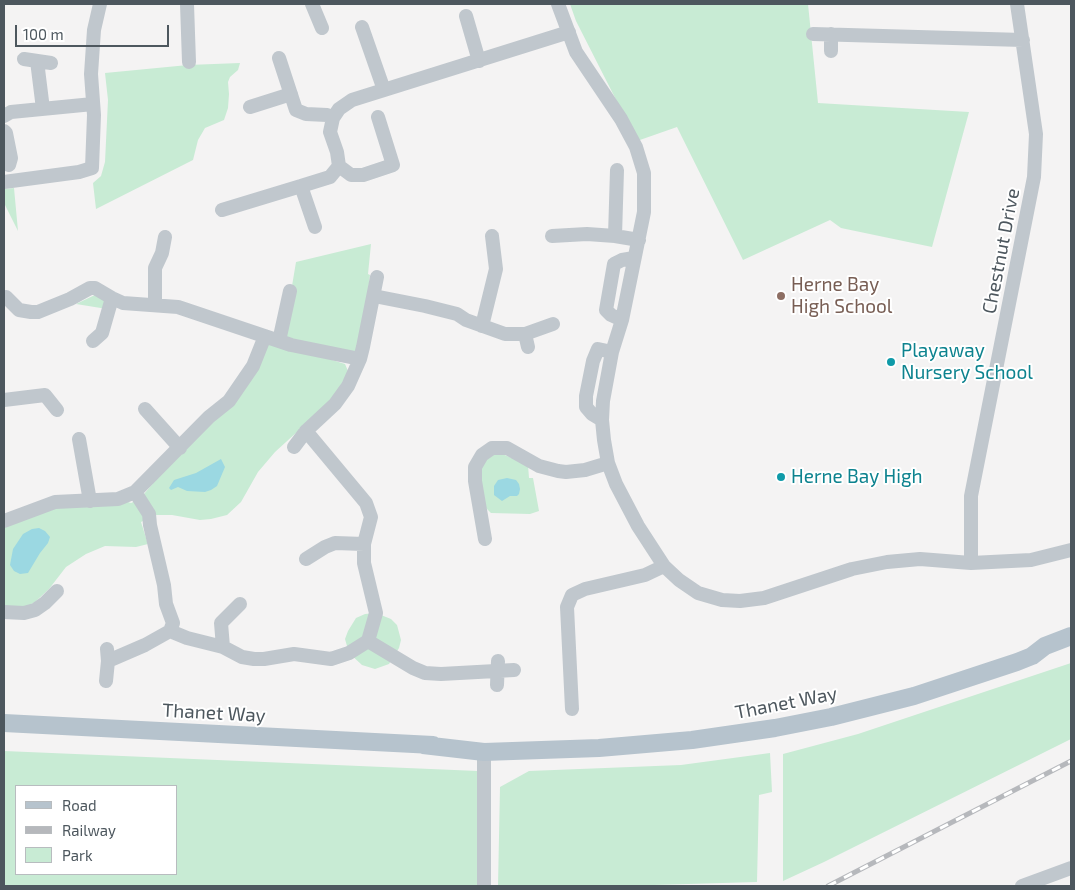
<!DOCTYPE html>
<style>
body{margin:0}
#map{position:relative;width:1075px;height:890px;overflow:hidden;background:#f4f3f3;font-family:"Exo 2",sans-serif}
canvas{display:block}
.frame{position:absolute;inset:0;border:5px solid #4d575e;pointer-events:none}
.legend{position:absolute;left:15px;top:785px;width:162px;height:90px;box-sizing:border-box;background:#fff;border:1px solid #b8bcbf;margin:0;padding:6px 9px;list-style:none;font-size:15px;color:#4d575e}
.legend li{display:flex;align-items:center;gap:10px;height:25px}
.legend b{width:25px;border:1px solid #b8bcbf}
.scale{position:absolute;left:15px;top:25px;width:154px;height:22px;box-sizing:border-box;border:2px solid #4d575e;border-top:0;padding-left:6px;font-size:15px;line-height:18px;white-space:nowrap;color:#4d575e;-webkit-text-stroke:4px #fff;paint-order:stroke}
</style>
<div id="map">
<canvas width="1075" height="890"></canvas>
<div class="frame"></div>
<ul class="legend">
<li><b style="height:6px;background:#b6c3cd"></b>Road</li>
<li><b style="height:6px;background:#b6b8bc"></b>Railway</li>
<li><b style="height:14px;background:#c8ebd4"></b>Park</li>
</ul>
<div class="scale">100 m</div>
</div>
<script>
const ctx = document.querySelector('canvas').getContext('2d');
ctx.lineJoin = 'round';
function paint(path, color) {
  ctx.fillStyle = color;
  ctx.fill(path, 'evenodd');
}
function toPath(rows) {
  const path = new Path2D();
  for (const r of rows) {
    path.moveTo(r[0], r[1]);
    for (let i = 2; i < r.length; i += 2) path.lineTo(r[i], r[i + 1]);
  }
  return path;
}
function strokePath(path, color, width, dash) {
  ctx.strokeStyle = color;
  ctx.lineWidth = width;
  ctx.lineCap = dash ? 'butt' : 'round';
  ctx.setLineDash(dash || []);
  ctx.stroke(path);
}
function write(font, color, halo, rows, align = 'center') {
  ctx.font = font + ' "Exo 2",sans-serif';
  ctx.lineWidth = 4;
  ctx.setLineDash([]);
  ctx.textBaseline = 'middle';
  ctx.strokeStyle = halo;
  ctx.fillStyle = color;
  for (const [text, x, y, turn = 0] of rows) {
    ctx.save();
    ctx.translate(x, y);
    ctx.rotate((+turn || 0) * Math.PI / 180);
    ctx.textAlign = isNaN(turn) ? turn : align;
    if (halo) ctx.strokeText(text, 0, 0);
    ctx.fillText(text, 0, 0);
    ctx.restore();
  }
}
const green = toPath([
 [570,4,808,4,818,103,969,112,932,247,841,228,830,220,743,260,677,127,637,141,576,21],
 [240,63,238,70,230,77,228,82,229,94,228,108,224,120,205,128,198,140,193,160,96,209,93,183,101,176,105,162,108,100,105,73,188,65],
 [14,188,18,231,4,203,4,189],
 [371,244,368,274,370,275,368,292,357,351,332,360,345,364,348,371,347,375,330,402,275,452,258,472,241,502,227,515,211,519,200,520,172,515,155,515,141,522,148,544,136,547,105,546,86,554,66,567,49,589,35,602,26,607,4,608,4,524,45,508,128,502,131,503,142,498,144,494,269,344,276,344,292,286,296,262],
 [97,294,104,295,107,309,76,304],
 [500,453,528,465,529,478,533,478,539,511,530,514,491,513,485,507,479,471,487,456],
 [376,613,391,619,397,625,401,640,399,648,389,664,375,669,362,665,349,653,345,639,348,631,356,618,365,614],
 [1071,663,1071,739,824,862,783,881,783,754,858,734],
 [4,751,478,771,479,886,4,886],
 [16,786,176,786,176,874,16,874],
 [770,753,772,792,759,795,757,882,620,886,498,886,500,787,529,771,681,765]
]);
const water = toPath([
 [221,459,225,467,217,486,211,490,205,492,187,491,178,487,171,490,169,488,174,480,196,473],
 [507,478,516,480,519,484,520,489,519,494,517,496,510,496,502,501,494,495,494,486,498,480],
 [39,528,45,531,50,537,48,543,40,553,28,573,20,574,14,571,10,565,13,549,23,534,32,529]
]);
const minor = toPath([
 [187,4,189,62],
 [312,4,322,28],
 [558,4,576,52,621,119,636,147,644,173,644,212,622,320,612,352,603,401,602,420,604,440,608,463,616,484,638,526,664,566,679,580,698,593,722,600,740,601,764,598,852,569,887,562,920,559,971,563,1031,560,1071,550],
 [466,16,479,61],
 [362,27,384,90],
 [813,34,1023,40],
 [831,51,831,34],
 [279,58,296,110,306,114,327,115,333,118],
 [24,59,51,63],
 [37,61,43,109],
 [250,107,291,94],
 [4,116,11,112,93,104],
 [4,131,6,133,11,158,9,165],
 [339,166,351,175,363,175,393,165,378,117],
 [4,182,79,172,92,168,94,115,91,74,94,30,100,4],
 [222,210,301,186],
 [315,227,301,186,330,177,339,166,337,152,330,132,333,118,339,109,352,100,569,32],
 [552,236,587,234,615,236,639,240],
 [615,236,617,170],
 [374,296,425,306,457,314,466,320,505,334,525,334,553,324],
 [6,297,19,310,31,312,38,312,70,299,90,288,95,288,112,298,123,303,178,307,291,345,360,359],
 [155,305,155,268,162,253,165,237],
 [622,320,611,315,606,310,614,264,622,260,634,258],
 [482,326,496,269,492,236],
 [525,334,528,347],
 [93,341,102,333,112,298],
 [279,341,290,291],
 [4,400,45,395,57,410],
 [145,409,180,448],
 [602,420,592,414,586,407,586,396,593,361,598,349,612,352],
 [79,439,90,501],
 [294,447,306,431,335,404,348,386,360,359,363,347,377,277],
 [135,492,149,514,150,525,164,585,166,604,173,623,170,631,187,638,223,647,242,657,254,659,264,659,294,654,331,659,349,653,368,641,376,613,364,563,364,544,371,517,366,503,306,431],
 [4,521,55,502,118,499,135,492,209,417,229,401,253,366,265,336],
 [485,539,475,481,475,467,482,455,492,448,507,448,539,466,558,471,566,472,585,470,608,463],
 [306,559,325,547,335,543,364,544],
 [971,563,971,496,1034,177,1036,134,1017,4],
 [4,612,24,613,35,610,45,603,57,591],
 [368,641,413,668,425,673,441,674,514,670],
 [223,647,221,623,240,604],
 [108,661,145,645,170,631],
 [106,681,108,661,107,649],
 [497,685,498,661],
 [572,709,567,607,572,595,585,589,645,575,664,566],
 [484,886,484,752],
 [1022,886,1071,868]
]);
const major = toPath([
 [4,723,433,745],
 [423,745,484,752,599,748,692,740,775,728,831,717,914,696,1017,662,1032,656,1045,646,1071,636]
]);
const rail = toPath([
 [828,886,1071,761]
]);
const markers = [
 [781,296,5,"#8d6e63"],
 [891,362,5,"#0f9aa8"],
 [781,477,5,"#0f9aa8"]
];
const streetNames = [
 ["Chestnut Drive",1001,251,-79],
 ["Thanet Way",786,703,-11],
 ["Thanet Way",214,713,3]
];
const educationNames = [
 ["Herne Bay",791,285],
 ["High School",791,307]
];
const cultureNames = [
 ["Playaway",901,351],
 ["Nursery School",901,373],
 ["Herne Bay High",791,477]
];
paint(green, '#c8ebd4');
paint(water, '#9bd8e2');
strokePath(minor, '#c0c7cd', 14);
strokePath(major, '#b6c3cd', 18);
strokePath(rail, '#b6b8bc', 5);
strokePath(rail, '#fff', 3, [9]);
for (const [x, y, r, color] of markers) {
  const dot = new Path2D();
  dot.arc(x, y, r, 0, 2 * Math.PI);
  ctx.fillStyle = color;
  ctx.fill(dot);
  strokePath(dot, '#fff', 2);
}
write('19px', '#4d575e', '#fff', streetNames);
write('19px', '#785e54', '#fff', educationNames, 'left');
write('19px', '#0d838f', '#fff', cultureNames, 'left');
</script>
